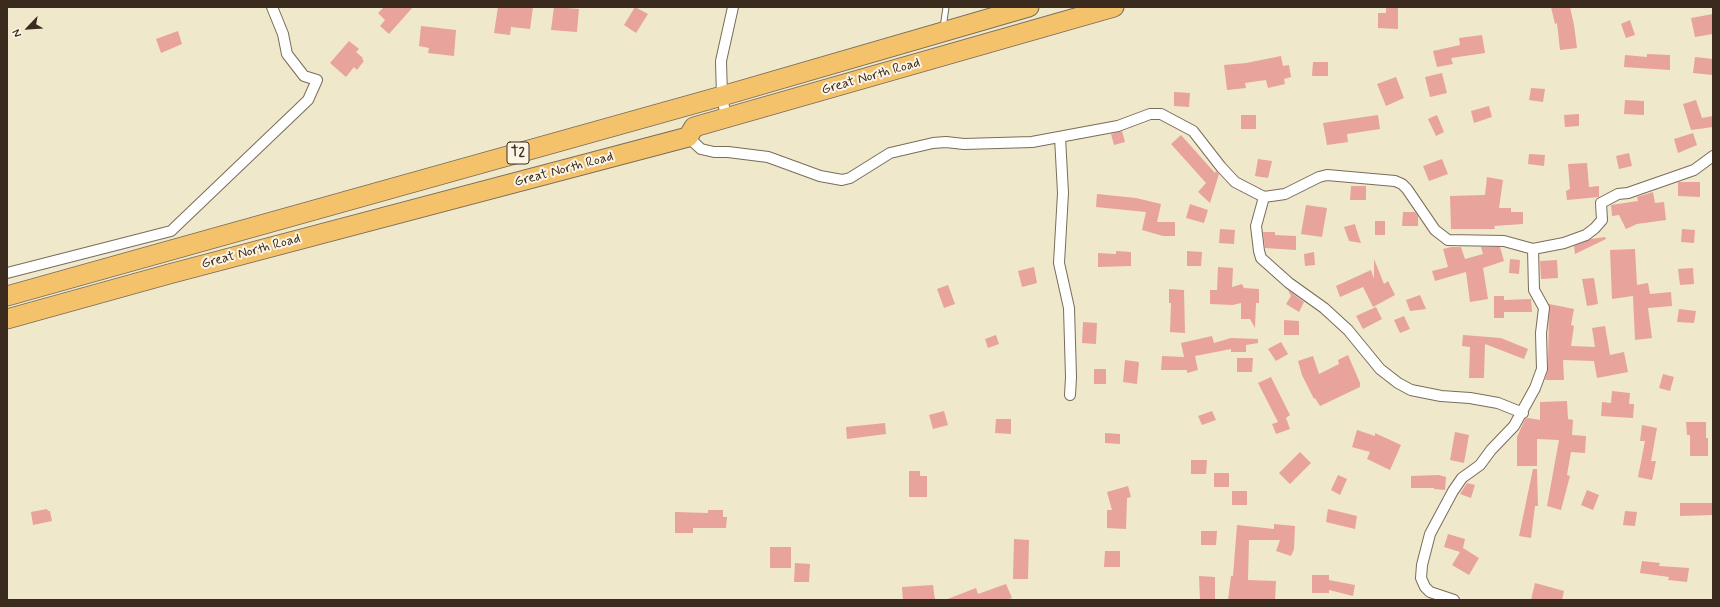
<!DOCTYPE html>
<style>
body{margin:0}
#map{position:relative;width:1720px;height:607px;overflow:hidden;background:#f0e8cb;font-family:Mynerve,sans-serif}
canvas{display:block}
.frame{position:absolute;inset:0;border:8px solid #3b2a1e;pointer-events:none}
.north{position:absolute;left:8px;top:8px;width:40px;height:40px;-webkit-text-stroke:3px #fcf5e5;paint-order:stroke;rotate:245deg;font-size:11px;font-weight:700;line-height:16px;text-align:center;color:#3b2a1e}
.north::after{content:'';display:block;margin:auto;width:14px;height:18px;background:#3b2a1e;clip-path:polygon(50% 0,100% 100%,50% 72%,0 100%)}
</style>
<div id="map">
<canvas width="1720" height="607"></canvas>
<div class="frame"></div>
<div class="north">N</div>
</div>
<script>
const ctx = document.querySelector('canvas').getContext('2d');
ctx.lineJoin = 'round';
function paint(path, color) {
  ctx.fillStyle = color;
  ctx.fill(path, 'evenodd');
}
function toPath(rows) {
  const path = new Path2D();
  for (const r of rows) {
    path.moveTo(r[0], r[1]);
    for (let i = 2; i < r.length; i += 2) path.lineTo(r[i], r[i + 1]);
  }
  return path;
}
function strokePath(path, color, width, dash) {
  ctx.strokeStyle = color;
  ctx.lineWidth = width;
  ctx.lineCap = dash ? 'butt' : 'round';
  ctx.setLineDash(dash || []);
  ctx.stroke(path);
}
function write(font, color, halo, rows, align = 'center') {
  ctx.font = font + ' Mynerve,sans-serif';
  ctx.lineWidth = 4;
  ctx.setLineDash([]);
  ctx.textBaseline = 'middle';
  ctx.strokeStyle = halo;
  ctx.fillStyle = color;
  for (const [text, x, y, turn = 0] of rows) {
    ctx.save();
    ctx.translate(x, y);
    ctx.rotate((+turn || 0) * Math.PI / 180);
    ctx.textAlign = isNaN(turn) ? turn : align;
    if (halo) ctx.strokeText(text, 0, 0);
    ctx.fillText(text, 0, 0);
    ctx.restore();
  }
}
const building = toPath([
 [384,7,413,7,389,34,380,26,385,20,378,13],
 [498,7,533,7,530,29,511,27,510,35,494,33],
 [554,7,579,9,577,32,551,30],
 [635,7,648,14,636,33,624,25],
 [1386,7,1398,7,1398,29,1378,28,1378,13,1386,13],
 [1551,7,1570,7,1574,25,1577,48,1560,50,1557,23,1555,24],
 [1713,14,1713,34,1695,37,1691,18],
 [1630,20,1635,35,1626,38,1621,24],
 [421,26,456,30,454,56,428,53,429,48,419,46],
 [178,31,182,44,161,53,156,39],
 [1482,35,1485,53,1451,58,1453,64,1437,67,1433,51,1460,45,1459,38],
 [349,41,359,49,356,52,363,58,362,59,364,61,357,70,354,67,346,77,330,63],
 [1647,54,1670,55,1670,70,1624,67,1625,55,1647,57],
 [1281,56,1283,66,1289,65,1291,77,1284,79,1285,84,1268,88,1266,80,1245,83,1246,88,1227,90,1224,65,1246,63],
 [1695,57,1713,59,1713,75,1693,73],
 [1313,62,1328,62,1328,76,1312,76],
 [1442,73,1447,93,1430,97,1425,77],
 [1396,77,1404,98,1386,106,1377,84],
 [1531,88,1545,89,1543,102,1529,100],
 [1174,92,1190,93,1189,107,1174,106],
 [1625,100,1644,101,1644,115,1624,114],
 [1696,100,1702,118,1713,116,1713,127,1691,130,1683,104],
 [1489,106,1492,117,1474,123,1471,111],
 [1579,114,1579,126,1565,127,1564,115],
 [1241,115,1256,115,1256,129,1241,129],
 [1378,115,1380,129,1347,134,1348,142,1327,145,1323,123],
 [1437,115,1444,132,1436,136,1428,119],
 [1122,131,1125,142,1114,145,1111,134],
 [1693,133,1697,145,1678,153,1674,139],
 [1181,135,1215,173,1216,171,1219,174,1210,203,1198,192,1206,183,1171,144],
 [1629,153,1632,166,1619,169,1616,156],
 [1529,154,1545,155,1544,166,1528,164],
 [1258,159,1272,161,1268,178,1255,176],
 [1442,159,1448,174,1429,181,1423,166],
 [1587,163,1589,187,1599,186,1599,197,1567,200,1566,191,1570,189,1568,164],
 [1487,177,1503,180,1499,208,1511,208,1511,212,1523,212,1523,224,1494,226,1495,229,1451,229,1450,196,1485,195],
 [1678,182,1700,182,1700,197,1678,196],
 [1351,186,1366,186,1366,200,1350,200],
 [1653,192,1655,203,1664,202,1666,220,1637,224,1626,229,1619,215,1612,216,1611,205,1638,201,1637,197],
 [1097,194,1136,198,1161,204,1157,222,1175,222,1175,236,1163,236,1142,230,1146,212,1096,207],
 [1190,204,1208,210,1204,223,1186,218],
 [1306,205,1327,208,1322,237,1301,234],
 [1403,212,1415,212,1418,216,1418,226,1402,226],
 [1375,221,1385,221,1385,235,1375,235],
 [1355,224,1356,228,1361,243,1349,241,1344,227],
 [1220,229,1235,230,1234,244,1219,243],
 [1682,229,1695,230,1694,243,1681,242],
 [1263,232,1275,232,1275,235,1296,236,1296,250,1265,248],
 [1605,237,1606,239,1575,254,1574,246,1591,239],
 [1451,247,1461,247,1465,259,1483,254,1481,247,1500,247,1504,261,1483,268,1488,299,1470,302,1466,272,1435,281,1432,271,1448,267,1443,249],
 [1635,249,1637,285,1648,283,1650,294,1671,292,1672,306,1648,308,1652,338,1635,340,1633,296,1612,299,1610,250],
 [1116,251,1131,252,1131,266,1098,267,1098,253,1116,254],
 [1187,251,1202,252,1201,266,1187,266],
 [1314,252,1315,265,1305,266,1304,254],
 [1374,259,1384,284,1388,281,1395,295,1373,307,1363,287,1340,297,1336,286,1371,270,1374,279],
 [1510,259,1520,260,1519,274,1509,273],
 [1557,260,1558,278,1541,279,1540,261],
 [1034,267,1037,283,1022,287,1018,271],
 [1218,267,1233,268,1232,287,1242,284,1244,288,1259,289,1259,303,1256,303,1255,328,1250,319,1241,319,1241,303,1233,305,1210,304,1210,290,1217,290],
 [1693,268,1694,284,1680,285,1678,269],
 [1594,278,1598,304,1587,306,1582,279],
 [948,285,955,304,944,308,937,289],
 [1169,289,1184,290,1185,333,1170,332,1171,303,1169,303],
 [1288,290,1304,302,1299,312,1286,304,1291,296],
 [1420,295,1426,309,1410,311,1406,300],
 [1494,296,1504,296,1504,300,1531,299,1532,312,1504,312,1504,318,1494,318],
 [1549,304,1574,309,1571,325,1574,326,1571,346,1595,347,1592,328,1605,326,1610,355,1624,352,1628,372,1597,378,1594,361,1563,360,1564,380,1545,380,1548,369],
 [1376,307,1382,319,1363,329,1356,316],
 [1679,309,1696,311,1694,323,1677,322],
 [1404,316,1410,329,1400,333,1394,320],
 [1284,320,1299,321,1299,335,1284,335],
 [1083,322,1097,323,1096,344,1082,343],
 [996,335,999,344,988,348,985,339],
 [1463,335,1501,338,1528,349,1524,359,1485,344,1484,378,1469,378,1470,347,1462,346],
 [1212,336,1214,343,1231,338,1258,339,1258,343,1246,345,1246,352,1231,352,1231,349,1195,356,1198,370,1187,373,1187,370,1161,370,1162,356,1184,357,1181,343],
 [1281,342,1288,354,1276,361,1268,349],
 [1348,355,1360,383,1360,387,1320,406,1315,398,1314,399,1302,375,1298,361,1313,356,1319,374,1339,364,1338,360],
 [1237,358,1253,358,1252,372,1237,372],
 [1125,360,1139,362,1137,384,1123,382],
 [1094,369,1106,369,1106,384,1094,384],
 [1663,374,1674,377,1670,391,1659,388],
 [1271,377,1290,415,1283,420,1286,418,1290,429,1276,434,1272,424,1278,422,1258,383],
 [1612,391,1630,393,1629,404,1634,404,1633,418,1601,416,1602,402,1611,403],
 [1567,401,1568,419,1573,420,1572,435,1586,436,1585,453,1571,452,1567,475,1570,476,1561,510,1547,506,1559,440,1537,439,1537,466,1517,466,1517,437,1525,419,1528,418,1540,420,1540,402],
 [944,411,948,425,933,429,929,415],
 [1212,411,1216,420,1202,425,1198,416],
 [996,419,1011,419,1011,434,995,433],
 [1686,422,1706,422,1706,438,1708,438,1708,456,1690,456,1690,435,1687,435],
 [885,423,886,434,847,439,846,427],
 [1642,425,1657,428,1651,461,1656,461,1652,480,1638,477,1645,441,1640,441],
 [1357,430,1375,436,1375,433,1401,445,1390,470,1367,459,1370,452,1352,447],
 [1455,432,1469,435,1464,463,1450,460],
 [1105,433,1120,434,1120,444,1105,443],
 [1300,452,1311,463,1290,484,1279,473],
 [1191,460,1207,460,1206,474,1191,474],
 [1533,469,1537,469,1538,506,1535,506,1531,538,1519,536],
 [909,471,920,471,920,476,927,476,927,497,909,497],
 [1214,473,1229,473,1229,487,1214,487],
 [1338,475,1347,479,1340,495,1331,490],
 [1439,475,1446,477,1445,490,1434,489,1434,488,1411,488,1411,476],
 [1467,483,1475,485,1471,498,1460,494],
 [1128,486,1131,497,1127,498,1126,529,1107,528,1107,510,1112,510,1107,492],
 [1587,490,1599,495,1593,510,1581,505],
 [1232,491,1247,491,1247,505,1232,505],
 [1680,503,1713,503,1713,515,1680,516],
 [47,509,48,511,50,511,52,521,33,525,31,512],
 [1328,509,1357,516,1355,529,1326,522],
 [708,510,723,510,723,517,727,517,726,528,693,528,693,533,675,533,675,512,708,513],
 [1625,511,1637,512,1635,526,1623,525],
 [1274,524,1295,526,1294,549,1291,556,1276,551,1280,540,1249,540,1248,580,1276,581,1275,600,1228,600,1231,576,1233,576,1237,525,1274,529],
 [1201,531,1217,531,1216,545,1201,545],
 [1448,534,1465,539,1463,548,1479,558,1469,575,1452,565,1460,552,1444,547],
 [1014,539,1029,540,1028,579,1013,579],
 [770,547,791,547,791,568,770,568],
 [1105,551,1120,551,1120,567,1104,567],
 [1642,561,1660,563,1659,566,1689,568,1687,582,1668,580,1669,577,1640,573],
 [795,563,810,564,809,582,794,582],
 [1312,575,1329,575,1329,580,1355,585,1353,596,1329,590,1329,593,1312,593],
 [1199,576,1215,577,1215,600,1200,600],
 [1535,583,1564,591,1562,600,1531,600],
 [1006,584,1012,598,1006,600,945,600,976,588,978,594],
 [933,585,935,600,903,600,902,587]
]);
const lane = toPath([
 [943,28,946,7]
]);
const street = toPath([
 [726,118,722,96,721,61,733,7],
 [688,137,701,149,714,152,728,152,768,157,820,176,842,180,850,178,890,153,933,143,946,142,964,144,1032,142,1118,126,1150,114,1161,114,1193,131,1221,167,1235,182,1264,197,1285,194,1319,177,1327,175,1395,181,1402,184,1407,189,1435,230,1448,240,1504,241,1533,249,1564,243,1586,235,1595,228,1602,220,1601,203,1618,194,1628,193,1694,170,1713,156],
 [1060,137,1063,193,1059,263,1069,308,1071,377,1070,395],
 [1264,197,1256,226,1259,251,1261,258,1289,283,1324,308,1348,330,1380,369,1398,383,1411,390,1441,396,1470,398,1498,403,1523,413],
 [7,273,171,231,308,100,317,80,304,76,287,54,283,34,272,7],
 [1454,600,1430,592,1425,587,1421,578,1422,565,1430,534,1453,491,1462,478,1480,465,1491,450,1514,426,1535,388,1542,369,1541,333,1544,308,1534,290,1533,249]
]);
const highway = toPath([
 [7,296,722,96,1029,7],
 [7,319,169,274,688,137,694,127,1114,7]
]);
const shields = [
 [518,153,22]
];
const shieldNames = [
 ["T2",518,153]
];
const streetNames = [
 ["Great North Road",871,77,-16],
 ["Great North Road",564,170,-15],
 ["Great North Road",251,252,-15]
];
paint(building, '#e7a39c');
strokePath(lane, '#7a6c5b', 7);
strokePath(street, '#7a6c5b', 12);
strokePath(highway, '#7a6c5b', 21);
strokePath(lane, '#fff', 5);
strokePath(street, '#fff', 10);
strokePath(highway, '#f3c26a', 19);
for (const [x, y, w] of shields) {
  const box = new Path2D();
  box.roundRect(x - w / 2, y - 11, w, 22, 3);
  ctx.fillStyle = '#fcf5e5';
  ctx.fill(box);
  strokePath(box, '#3b2a1e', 1);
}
write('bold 13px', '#3b2a1e', null, shieldNames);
write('14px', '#3b2a1e', '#fcf5e5', streetNames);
</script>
